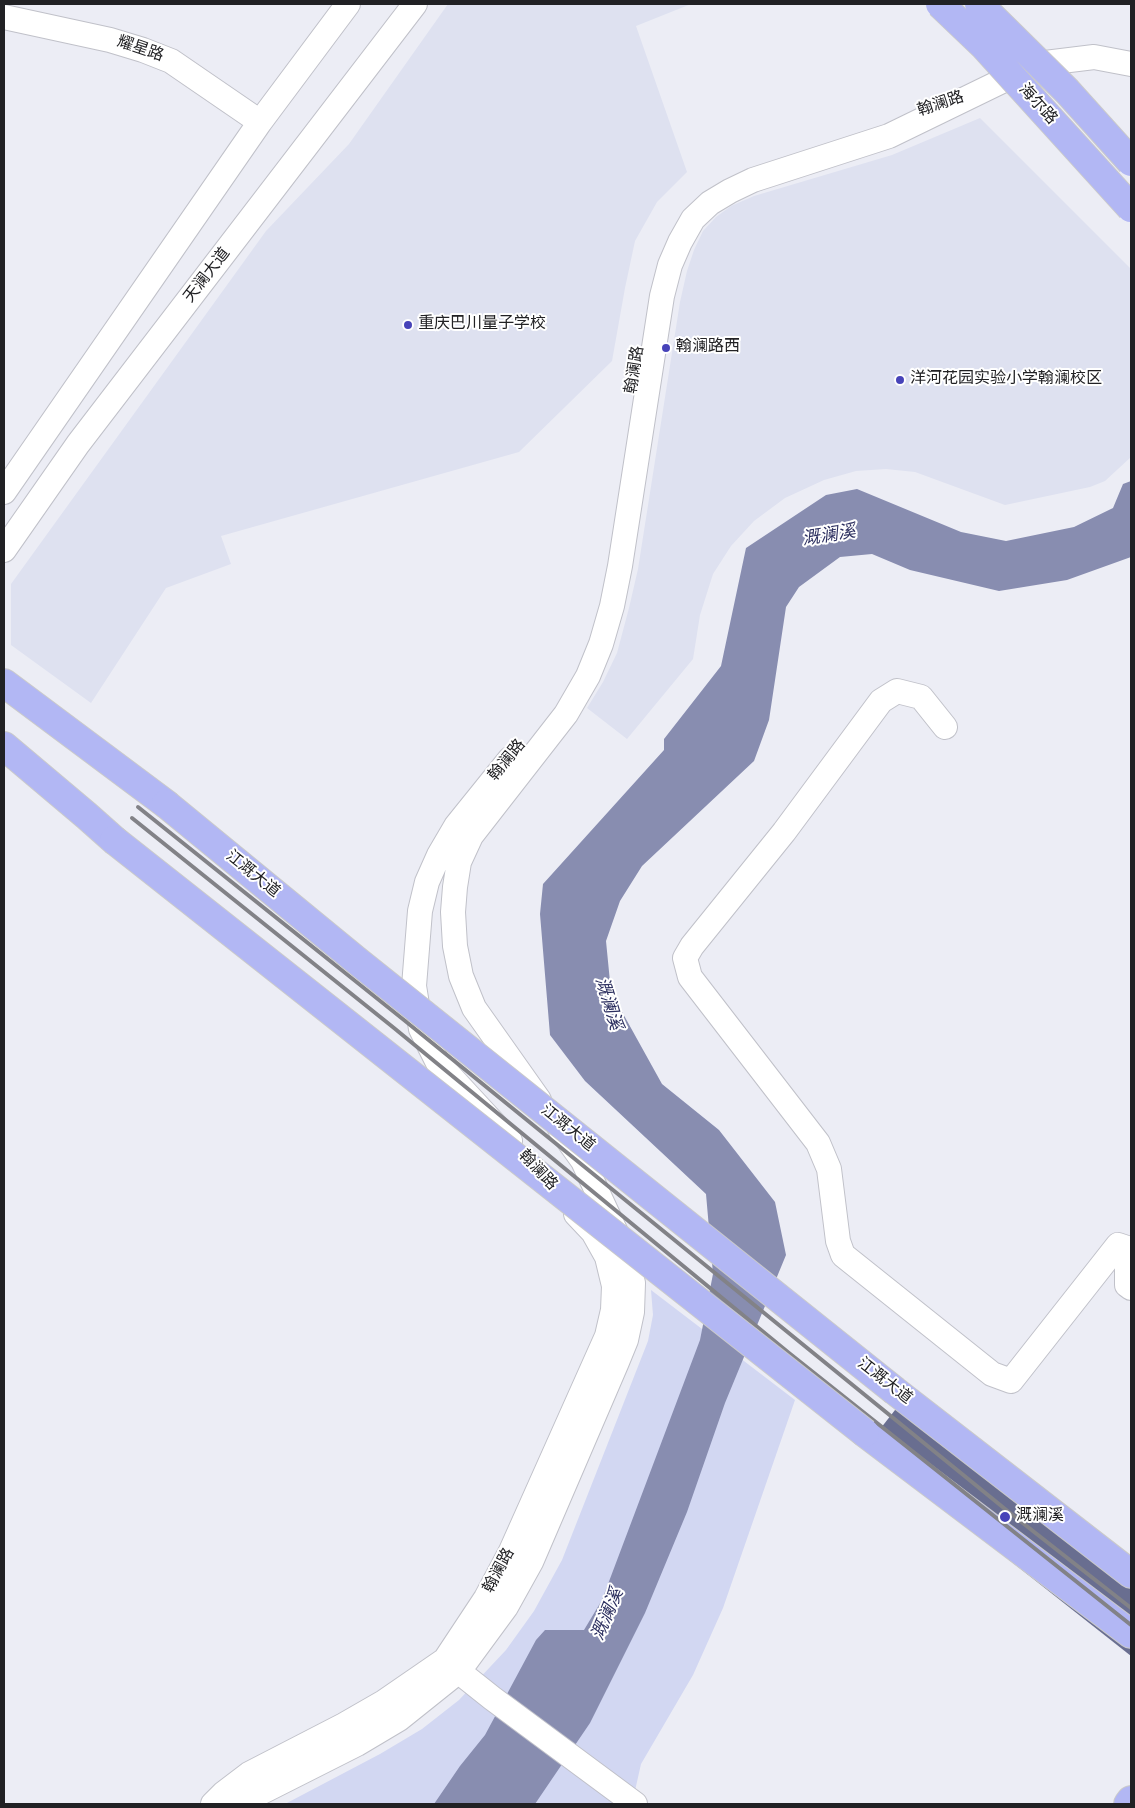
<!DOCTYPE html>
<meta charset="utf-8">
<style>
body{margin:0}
#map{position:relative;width:1135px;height:1808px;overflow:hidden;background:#ecedf5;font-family:Spectral,serif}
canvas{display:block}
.frame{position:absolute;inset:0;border:5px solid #212124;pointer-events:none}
</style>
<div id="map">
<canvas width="1135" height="1808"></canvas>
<div class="frame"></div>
</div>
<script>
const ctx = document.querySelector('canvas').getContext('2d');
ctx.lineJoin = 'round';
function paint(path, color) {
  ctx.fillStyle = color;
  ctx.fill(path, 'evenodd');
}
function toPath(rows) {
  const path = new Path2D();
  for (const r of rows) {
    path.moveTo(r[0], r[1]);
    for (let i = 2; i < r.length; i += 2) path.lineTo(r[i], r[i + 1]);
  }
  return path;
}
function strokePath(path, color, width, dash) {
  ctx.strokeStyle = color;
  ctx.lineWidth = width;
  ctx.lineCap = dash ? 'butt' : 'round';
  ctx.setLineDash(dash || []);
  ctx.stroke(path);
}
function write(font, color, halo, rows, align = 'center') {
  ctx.font = font + ' Spectral,"Noto Sans SC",serif';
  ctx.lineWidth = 4;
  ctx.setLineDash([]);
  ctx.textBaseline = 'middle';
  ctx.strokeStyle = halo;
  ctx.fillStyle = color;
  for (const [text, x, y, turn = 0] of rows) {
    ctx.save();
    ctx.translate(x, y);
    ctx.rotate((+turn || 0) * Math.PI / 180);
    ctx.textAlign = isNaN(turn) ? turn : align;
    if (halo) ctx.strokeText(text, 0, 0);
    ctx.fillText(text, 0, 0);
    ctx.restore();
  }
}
const built = toPath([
 [448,4,691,4,636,26,687,172,657,202,635,241,625,288,612,361,519,452,221,536,231,564,166,588,91,703,11,645,11,584,266,231,349,144],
 [980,118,1131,269,1131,457,1105,481,1090,487,1005,505,915,472,886,469,856,471,824,480,785,498,754,521,731,546,713,574,700,615,693,659,627,739,587,708,603,682,617,653,629,608,638,569,680,302,687,271,694,250,703,231,716,217,731,206,754,196,892,155]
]);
const green = toPath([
 [651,1290,795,1400,723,1608,693,1675,641,1764,632,1804,285,1804,380,1754,422,1729,459,1700,506,1650,534,1611,562,1560,648,1341,653,1315]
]);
const water = toPath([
 [1131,481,1131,557,1067,580,999,591,910,570,872,554,840,557,799,587,786,607,769,720,754,761,642,866,620,901,606,941,611,992,662,1084,719,1130,775,1202,786,1255,725,1403,687,1512,645,1613,590,1723,535,1804,434,1804,460,1766,485,1735,536,1640,545,1630,584,1630,602,1600,700,1340,713,1274,706,1194,585,1081,550,1035,540,914,543,884,664,750,664,739,721,666,746,548,826,495,857,489,961,532,1006,541,1074,527,1113,508,1123,484]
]);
const building = toPath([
 [906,1396,1131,1574,1131,1656,866,1447]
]);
const minor = toPath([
 [4,17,110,40,143,50,171,61,260,122],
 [4,492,260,122,348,4],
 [4,550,78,444,415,4],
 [945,727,921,697,897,691,881,701,784,832,692,946,685,958,690,977,818,1143,829,1169,838,1241,843,1255,992,1374,1011,1381,1118,1245,1127,1248,1127,1285,1131,1288],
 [539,1100,474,1008,461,976,455,946,453,912,455,887,459,862,471,836,566,714,588,676,601,644,612,606,620,566,662,296,670,265,680,242,693,219,710,203,730,191,753,180,889,136,1037,64,1094,57,1131,64],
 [510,1141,438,1063,421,1029,414,986,420,911,427,882,439,855,456,826,510,759],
 [448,1663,492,1698,635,1804],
 [213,1804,224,1793,249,1774,344,1725,384,1702,445,1660,486,1598,511,1551,607,1336,613,1310,614,1286,607,1257,593,1232,576,1214],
 [241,1804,260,1793,357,1744,399,1719,459,1671,506,1607,531,1562,617,1362,626,1340,632,1312,633,1283,625,1252,583,1161,560,1129]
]);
const major = toPath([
 [4,683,166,804],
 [4,746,87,816,114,840],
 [895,1391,1131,1574],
 [865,1433,1131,1634],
 [1128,1804,1131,1800]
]);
const rail = toPath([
 [138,807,404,1020,1010,1513,1131,1608],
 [132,818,394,1028,789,1353,1131,1625]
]);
const majorBridge = toPath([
 [940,4,984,46,1131,208],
 [979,4,1067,91,1131,162],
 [166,804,356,960,895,1391],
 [114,840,865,1433]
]);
const markers = [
 [408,325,5,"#4743b9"],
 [666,348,5,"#4743b9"],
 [900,380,5,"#4743b9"],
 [1005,1517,6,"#4743b9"]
];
const streetNames = [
 ["耀星路",140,50,19],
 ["翰澜路",941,105,-18],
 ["海尔路",1037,105,48],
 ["天澜大道",208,276,-52],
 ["翰澜路",636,370,-81],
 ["翰澜路",508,761,-51],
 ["江溉大道",252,875,39],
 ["江溉大道",567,1129,39],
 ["翰澜路",537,1171,47],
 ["江溉大道",884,1382,38],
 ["翰澜路",500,1571,-62]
];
const poiNames = [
 ["重庆巴川量子学校",418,325],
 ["翰澜路西",676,348],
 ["洋河花园实验小学翰澜校区",910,380],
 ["溉澜溪",1016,1517]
];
const waterNames = [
 ["溉澜溪",829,537,-9],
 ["溉澜溪",607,1004,73],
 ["溉澜溪",609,1615,-67]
];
paint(built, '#dee1f0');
paint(green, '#d2d7f2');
paint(water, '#888db0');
paint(building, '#696e90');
strokePath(minor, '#c0c1c9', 26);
strokePath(major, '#cacaca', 30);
strokePath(minor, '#fff', 24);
strokePath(major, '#b2b7f4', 28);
strokePath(rail, '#828287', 4);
strokePath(majorBridge, '#cacaca', 30, []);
strokePath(majorBridge, '#b2b7f4', 28);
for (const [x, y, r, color] of markers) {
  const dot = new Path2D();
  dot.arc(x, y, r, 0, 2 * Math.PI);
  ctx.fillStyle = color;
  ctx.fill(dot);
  strokePath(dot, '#fff', 2);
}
write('16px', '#212124', '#fff', streetNames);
write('16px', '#212124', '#fff', poiNames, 'left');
write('italic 18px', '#2d3060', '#fff', waterNames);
</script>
